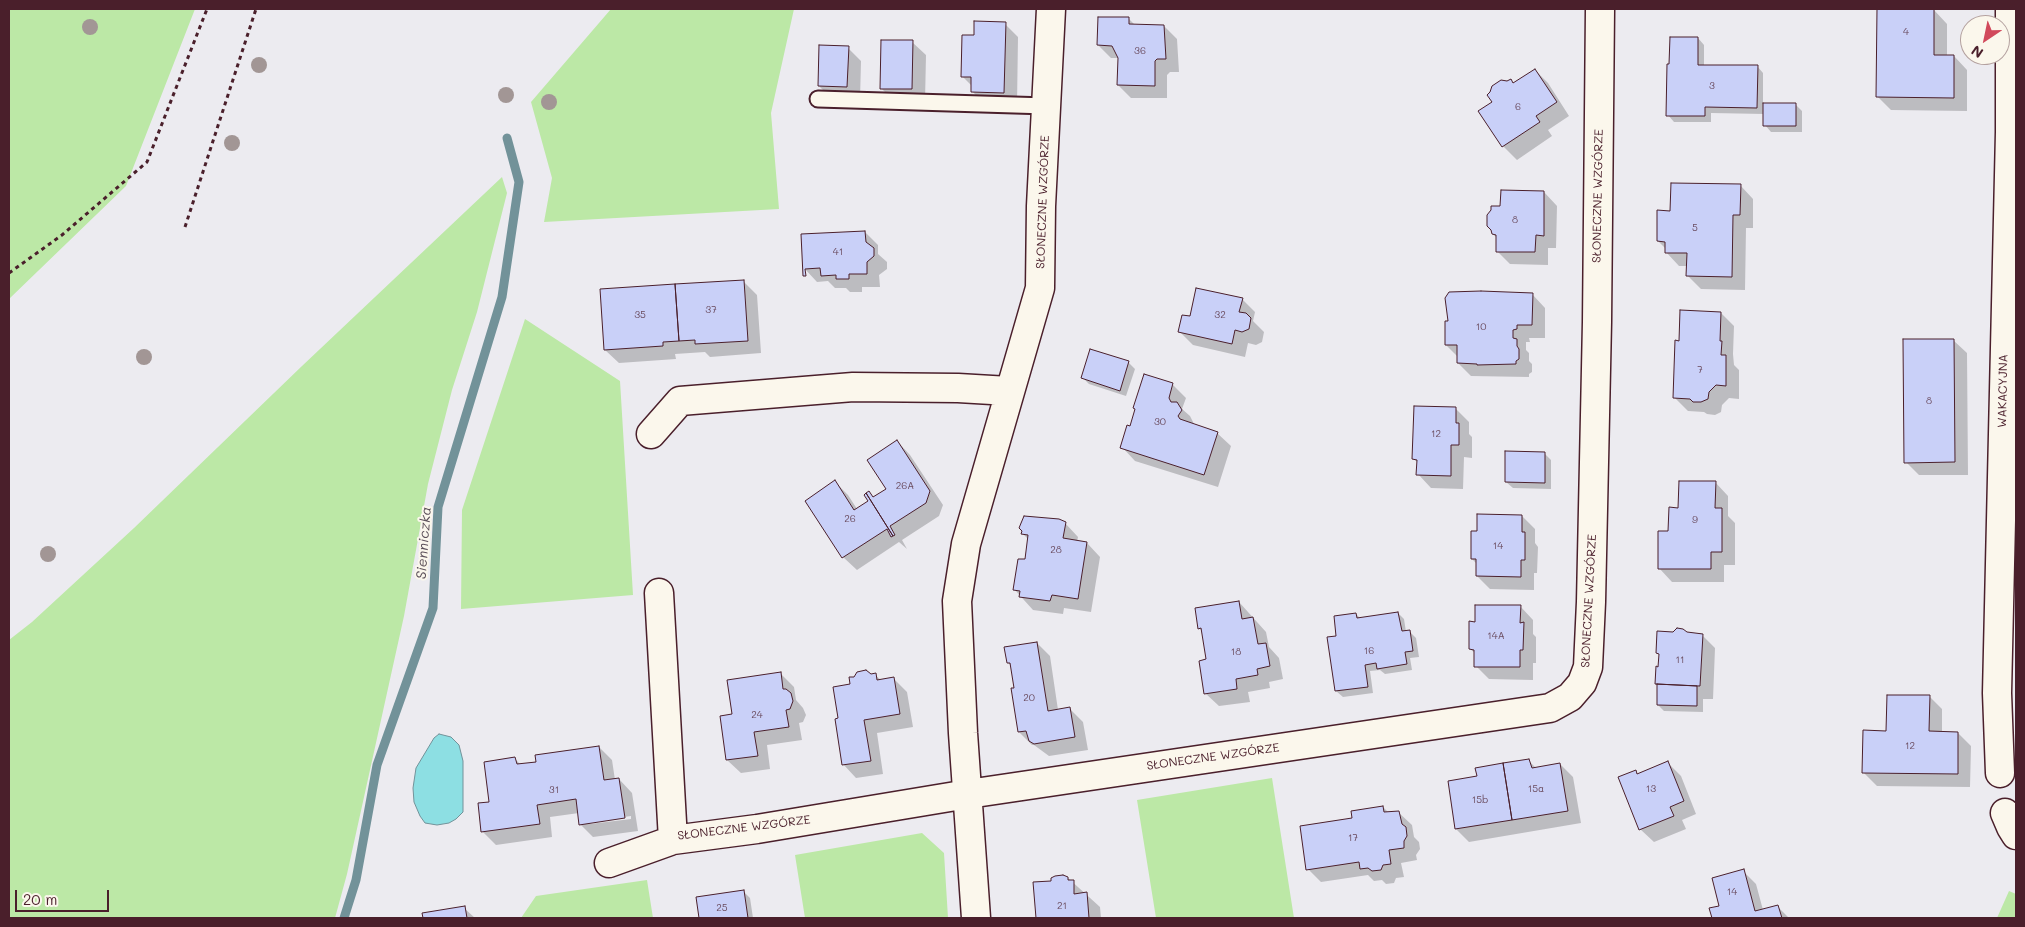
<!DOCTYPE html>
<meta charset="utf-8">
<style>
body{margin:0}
#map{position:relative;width:2025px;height:927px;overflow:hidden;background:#ecebf0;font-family:Mali,sans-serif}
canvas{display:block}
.frame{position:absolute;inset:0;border:10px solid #4a1f2b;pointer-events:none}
.north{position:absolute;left:1960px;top:15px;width:50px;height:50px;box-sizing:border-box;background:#fbf7ec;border:1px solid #b4a19f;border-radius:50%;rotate:214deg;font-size:14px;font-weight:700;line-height:20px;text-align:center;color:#4a1f2b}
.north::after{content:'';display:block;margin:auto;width:18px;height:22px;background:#d1495b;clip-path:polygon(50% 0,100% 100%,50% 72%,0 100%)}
.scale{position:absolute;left:15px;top:890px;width:94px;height:22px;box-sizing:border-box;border:2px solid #4a1f2b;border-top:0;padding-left:6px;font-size:15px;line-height:18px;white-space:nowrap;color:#4a1f2b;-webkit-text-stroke:4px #fbf7ec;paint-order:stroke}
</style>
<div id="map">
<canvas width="2025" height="927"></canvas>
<div class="frame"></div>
<div class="north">N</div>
<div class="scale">20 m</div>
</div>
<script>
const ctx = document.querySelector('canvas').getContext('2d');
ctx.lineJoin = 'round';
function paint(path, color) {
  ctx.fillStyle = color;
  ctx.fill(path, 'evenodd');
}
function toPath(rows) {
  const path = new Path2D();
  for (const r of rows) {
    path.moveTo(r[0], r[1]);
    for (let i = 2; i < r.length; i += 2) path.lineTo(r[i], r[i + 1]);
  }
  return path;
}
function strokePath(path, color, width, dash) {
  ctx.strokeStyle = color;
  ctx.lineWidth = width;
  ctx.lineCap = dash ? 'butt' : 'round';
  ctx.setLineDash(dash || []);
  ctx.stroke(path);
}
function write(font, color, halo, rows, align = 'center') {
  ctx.font = font + ' Mali,sans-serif';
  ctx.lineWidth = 4;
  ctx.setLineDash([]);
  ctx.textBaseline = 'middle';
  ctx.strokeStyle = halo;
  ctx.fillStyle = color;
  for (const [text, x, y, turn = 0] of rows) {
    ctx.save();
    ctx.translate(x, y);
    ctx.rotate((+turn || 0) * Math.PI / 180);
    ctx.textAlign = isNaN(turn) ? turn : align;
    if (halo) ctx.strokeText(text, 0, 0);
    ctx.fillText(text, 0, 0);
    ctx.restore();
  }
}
const green = toPath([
 [9,9,195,9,126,186,9,299],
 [611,9,794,9,771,113,779,209,544,222,552,178,531,102],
 [502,177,507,193,477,312,452,390,428,484,404,616,347,874,335,918,9,918,9,640,32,622,134,528,302,366],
 [525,319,620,381,633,595,461,609,462,510],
 [1272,778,1294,918,1156,918,1137,800],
 [922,833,944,853,948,918,805,918,795,855],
 [647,880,653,918,521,918,536,896],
 [2009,891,2016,894,2016,918,1997,918]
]);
const water = toPath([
 [439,734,451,737,459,745,463,761,463,812,456,819,449,823,437,825,425,823,420,816,414,802,413,788,416,768,434,738,439,734]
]);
const shadow = toPath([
 [1934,10,1947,24,1947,56,1954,56,1967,70,1967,111,1891,110,1877,96],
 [1129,19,1135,25,1164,26,1177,39,1179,72,1170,72,1167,75,1167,98,1131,98,1118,85,1119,58,1111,58,1098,45],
 [1005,24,1018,37,1017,105,985,105,972,91,972,86,962,76,975,37],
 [1698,38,1704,45,1704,66,1757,66,1763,73,1763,104,1795,104,1802,111,1802,132,1771,132,1765,125,1765,114,1711,113,1711,122,1674,122,1668,115],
 [912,42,926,55,925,102,894,101,881,88],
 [848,48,861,61,860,100,832,99,819,86],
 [1535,70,1548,83,1569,116,1548,130,1552,136,1517,160,1503,146,1480,111,1494,102,1507,82,1511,80,1514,84],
 [1740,185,1753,199,1753,228,1746,228,1745,290,1701,289,1688,276,1688,266,1679,266,1666,252,1666,249,1658,241,1672,212],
 [1544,192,1557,206,1556,248,1548,248,1548,265,1510,264,1497,251,1497,238,1493,234,1501,208],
 [865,232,878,245,878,254,887,262,887,269,879,275,880,287,862,287,862,292,850,292,846,288,835,288,828,281,817,282,804,268],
 [743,281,757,295,761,353,710,357,705,352,675,354,676,359,619,363,605,350],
 [1532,294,1545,308,1545,338,1529,338,1530,342,1526,342,1526,350,1529,353,1529,361,1532,364,1532,372,1529,374,1529,377,1471,376,1458,363,1458,357,1446,345],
 [1242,299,1255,312,1253,321,1264,332,1262,342,1256,345,1248,343,1245,357,1193,345,1180,332,1191,318],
 [1721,313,1734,326,1733,354,1734,365,1739,370,1739,399,1729,398,1722,405,1721,412,1715,415,1707,414,1704,412,1688,411,1675,398,1681,342],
 [1953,340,1967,353,1968,475,1919,475,1906,462],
 [1128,362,1135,369,1126,396,1089,384,1083,378],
 [1172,384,1186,398,1182,409,1190,416,1194,424,1217,433,1231,446,1218,487,1135,461,1122,447,1131,427],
 [1456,409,1469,422,1469,434,1472,437,1472,458,1464,457,1463,489,1431,488,1418,474,1418,463,1414,459],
 [897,441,910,455,943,505,939,516,902,540,907,549,899,542,857,570,843,557,807,501,835,482,848,495,857,509,887,489],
 [1545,454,1551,460,1551,489,1513,488,1506,482],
 [1715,482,1728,496,1728,516,1735,523,1735,565,1724,565,1724,582,1672,582,1659,568,1670,532,1679,509],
 [1522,516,1535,529,1535,543,1538,547,1537,573,1534,573,1534,590,1490,589,1477,576,1477,564,1472,559,1478,532],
 [1025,520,1065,523,1078,537,1077,542,1087,543,1100,557,1091,612,1064,608,1063,614,1033,610,1014,589,1026,561,1029,540,1023,534,1024,531,1020,527,1021,522],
 [1239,602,1266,632,1269,647,1279,658,1283,679,1269,682,1270,688,1248,692,1250,702,1219,706,1205,693,1208,660,1203,632,1199,628],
 [1520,606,1533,620,1533,634,1536,637,1536,663,1533,663,1533,680,1489,679,1476,666,1476,654,1470,649,1476,623],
 [1398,613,1404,619,1406,632,1409,631,1416,638,1419,657,1410,658,1412,670,1385,674,1380,670,1370,671,1373,693,1343,697,1336,691,1338,637,1356,614,1361,619],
 [1686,633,1702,635,1715,648,1713,699,1703,699,1703,712,1664,711,1658,705,1659,687,1656,684,1659,668],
 [1037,643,1050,656,1058,710,1070,709,1083,722,1088,750,1049,756,1034,745,1032,745,1019,732,1012,666,1008,663],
 [780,673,794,687,796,700,803,708,806,715,803,722,799,723,802,740,767,745,770,769,741,773,727,760,734,715],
 [875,675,881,680,894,679,907,692,913,727,877,733,883,774,856,778,843,764,839,719,852,685],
 [1929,696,1942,709,1942,733,1958,733,1971,746,1970,787,1877,786,1864,773,1888,732],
 [599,747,612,760,615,780,619,779,632,793,638,831,593,837,580,824,579,813,550,817,552,837,496,845,483,832,490,803,515,759,521,765],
 [631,816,631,819,590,824,590,822],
 [1529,761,1536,768,1560,764,1573,777,1581,823,1469,842,1456,829,1478,777],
 [1668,763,1681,776,1696,814,1682,820,1686,829,1654,842,1640,829,1635,772,1638,775],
 [1383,807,1389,813,1398,812,1412,825,1414,837,1419,842,1420,849,1416,855,1417,860,1401,863,1404,877,1396,878,1394,883,1386,884,1382,880,1374,881,1368,875,1321,882,1308,869,1354,819],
 [1743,871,1756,884,1763,910,1778,907,1789,918,1713,918,1711,909,1721,906],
 [1068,878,1100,907,1101,918,1037,918,1035,884,1053,882],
 [744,892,750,898,753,918,700,918,698,898],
 [464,908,475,918,424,918,424,914]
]);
const stream = toPath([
 [344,918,356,880,377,765,433,608,438,507,502,297,519,182,507,138]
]);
const building = toPath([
 [1877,9,1934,9,1934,55,1954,55,1954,98,1876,97,1877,9],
 [1098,17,1129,17,1129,24,1164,25,1166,59,1157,59,1155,61,1155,86,1117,85,1118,58,1112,46,1097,45,1098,17],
 [974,21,1006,22,1004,93,971,92,971,77,961,77,962,35,974,35,974,21],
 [1670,37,1698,37,1698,65,1758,65,1757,108,1705,107,1705,116,1666,116,1667,64,1669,64,1670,37],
 [881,40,913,40,912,89,880,89,881,40],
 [819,45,849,46,847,87,818,86,819,45],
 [1535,69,1557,102,1536,116,1540,122,1502,147,1478,111,1492,102,1487,95,1490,92,1492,86,1501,80,1507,81,1511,79,1513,83,1535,69],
 [1763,103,1796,103,1796,126,1763,126,1763,103],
 [1671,183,1741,184,1740,215,1733,215,1732,277,1686,276,1687,253,1665,253,1665,242,1657,241,1657,210,1670,211,1671,183],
 [1501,190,1544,191,1544,236,1536,235,1535,252,1496,252,1496,235,1492,234,1491,230,1487,226,1487,215,1491,210,1491,206,1500,206,1501,190],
 [865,231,866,242,874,248,874,256,867,262,867,274,849,274,849,279,836,279,836,275,821,276,820,268,805,269,806,276,803,276,801,234,865,231],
 [744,280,748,341,695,344,695,340,679,341,675,284,744,280],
 [675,284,679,341,663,342,663,346,604,350,600,289,675,284],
 [1196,288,1243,298,1239,312,1246,313,1251,318,1249,329,1242,332,1235,330,1232,344,1178,332,1182,315,1190,316,1196,288],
 [1481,291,1533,293,1532,325,1517,325,1517,329,1513,330,1513,338,1517,339,1517,346,1519,349,1519,359,1516,361,1516,364,1477,365,1477,364,1457,363,1457,345,1445,345,1445,321,1448,321,1445,298,1449,292,1481,291],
 [1680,310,1721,312,1720,341,1722,341,1721,355,1726,355,1726,386,1716,385,1709,392,1708,399,1701,402,1693,402,1690,399,1673,398,1675,340,1679,341,1680,310],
 [1903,339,1954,339,1955,462,1904,463,1903,339],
 [1090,349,1129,361,1120,391,1081,378,1090,349],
 [1144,374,1173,383,1169,398,1171,402,1177,402,1182,410,1178,416,1180,419,1218,432,1204,475,1120,448,1127,425,1130,426,1135,409,1133,408,1144,374],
 [1414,406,1456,407,1456,423,1459,423,1459,445,1451,445,1451,476,1416,475,1417,460,1412,459,1414,406],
 [897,440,930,491,926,503,890,526,895,535,893,536,866,493,869,491,873,497,886,489,867,460,897,440],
 [1505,451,1545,452,1545,483,1505,482,1505,451],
 [835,480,854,510,868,501,864,495,866,493,893,536,891,537,887,529,842,558,805,501,835,480],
 [1679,481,1716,481,1715,508,1722,508,1722,552,1711,552,1711,569,1658,569,1658,531,1668,531,1669,507,1678,508,1679,481],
 [1477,514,1522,515,1522,532,1525,532,1525,560,1521,560,1521,577,1476,576,1476,559,1471,559,1471,531,1477,531,1477,514],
 [1024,516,1059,519,1066,522,1063,538,1087,542,1078,599,1052,595,1050,601,1019,597,1020,591,1013,590,1018,559,1025,559,1028,535,1021,534,1022,531,1019,528,1024,516],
 [1239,601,1242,619,1253,617,1258,644,1266,643,1270,666,1257,669,1258,675,1236,679,1237,689,1204,694,1199,661,1206,659,1201,628,1198,629,1195,608,1239,601],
 [1475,605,1521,605,1520,623,1524,622,1523,650,1520,650,1520,667,1474,667,1474,650,1469,649,1469,621,1475,622,1475,605],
 [1398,612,1402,631,1410,630,1413,651,1405,652,1407,664,1377,669,1376,663,1365,665,1368,687,1335,691,1327,637,1336,636,1334,616,1356,613,1357,618,1398,612],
 [1677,628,1683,629,1687,632,1703,634,1700,686,1655,684,1656,666,1658,667,1659,654,1656,653,1657,631,1673,632,1677,628],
 [1037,642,1048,711,1070,707,1075,737,1034,744,1029,741,1026,731,1018,732,1011,688,1014,688,1010,663,1007,663,1004,647,1037,642],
 [866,670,871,674,876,673,877,680,894,677,900,714,864,720,871,761,842,765,835,719,838,718,833,687,850,684,849,677,854,677,857,672,866,670],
 [781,672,783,689,786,689,791,693,793,701,790,709,786,710,789,727,754,732,758,756,726,760,720,716,732,714,727,680,781,672],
 [1657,684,1697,686,1697,706,1657,705,1657,684],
 [1887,695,1930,695,1929,731,1958,732,1958,774,1862,773,1863,730,1886,731,1887,695],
 [599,746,604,780,619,778,625,818,579,825,576,799,537,805,540,824,481,832,478,803,489,802,484,762,515,757,517,764,536,762,535,755,599,746],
 [1529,759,1532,768,1560,763,1568,811,1512,820,1503,763,1529,759],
 [1668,761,1684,801,1670,807,1674,816,1639,830,1618,777,1636,770,1637,774,1668,761],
 [1503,763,1512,820,1455,829,1448,781,1477,776,1475,768,1503,763],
 [1383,806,1384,812,1399,811,1402,824,1406,827,1407,836,1404,841,1404,848,1389,850,1391,864,1383,865,1381,870,1372,871,1368,868,1360,869,1359,862,1306,870,1300,826,1352,818,1351,811,1383,806],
 [1744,869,1755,911,1778,905,1782,918,1712,918,1709,908,1719,906,1712,878,1744,869],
 [1063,875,1068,877,1068,880,1074,880,1074,894,1087,892,1089,918,1036,918,1033,882,1051,881,1051,878,1055,876,1063,875],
 [744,890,748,918,699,918,696,897,744,890],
 [465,906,467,918,423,918,422,913,465,906]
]);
const path = toPath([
 [185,227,256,9],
 [9,273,62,235,147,162,207,9]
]);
const service = toPath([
 [818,99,1047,106]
]);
const minor = toPath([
 [651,434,680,401,853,387,958,388,1009,391],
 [659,593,673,840,757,829,968,794,1550,708,1570,697,1582,683,1588,667,1591,602,1597,322,1600,9],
 [2000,773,1997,693,2010,132,2010,9],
 [2005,813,2011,827,2016,835],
 [609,863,673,840],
 [976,918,963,733,957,601,966,544,1040,288,1041,206,1051,9]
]);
const trees = [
 [90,27],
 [259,65],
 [506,95],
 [549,102],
 [232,143],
 [144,357],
 [48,554]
];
const numberNames = [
 ["4",1906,32],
 ["36",1140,51],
 ["3",1712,86],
 ["6",1518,107],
 ["8",1515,220],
 ["5",1695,228],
 ["41",838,252],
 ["37",711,310],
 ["35",640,315],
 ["32",1220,315],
 ["10",1481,327],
 ["7",1700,370],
 ["8",1929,401],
 ["30",1160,422],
 ["12",1436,434],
 ["26A",905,486],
 ["26",850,519],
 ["9",1695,520],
 ["14",1498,546],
 ["28",1056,550],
 ["14A",1496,636],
 ["16",1369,651],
 ["18",1236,652],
 ["11",1680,660],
 ["20",1029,698],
 ["24",757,715],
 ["12",1910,746],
 ["15a",1536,789],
 ["13",1651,789],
 ["31",554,790],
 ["15b",1480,800],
 ["17",1353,838],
 ["14",1732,892],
 ["21",1062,906],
 ["25",722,908]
];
const streetNames = [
 ["SŁONECZNE WZGÓRZE",1598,196,-89],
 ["SŁONECZNE WZGÓRZE",1043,202,-88],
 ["WAKACYJNA",2003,391,-89],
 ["SŁONECZNE WZGÓRZE",1589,601,-87],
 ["SŁONECZNE WZGÓRZE",1213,757,-8],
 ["SŁONECZNE WZGÓRZE",744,828,-7]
];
const waterNames = [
 ["Sienniczka",424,543,-86]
];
paint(green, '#bce8a6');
paint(water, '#8ddfe3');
strokePath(water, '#729299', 1);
paint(shadow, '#0003');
strokePath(stream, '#729299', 9);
paint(building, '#c9d0f8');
strokePath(building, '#4a1f2b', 1);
strokePath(service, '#4a1f2b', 19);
strokePath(minor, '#4a1f2b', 31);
strokePath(path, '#4a1f2b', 3, [4, 4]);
strokePath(service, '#fbf7ec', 15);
strokePath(minor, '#fbf7ec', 28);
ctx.fillStyle = '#a29695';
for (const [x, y] of trees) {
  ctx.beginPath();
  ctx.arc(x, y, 8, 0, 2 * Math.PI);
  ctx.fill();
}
write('10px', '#6a4b5e', null, numberNames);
write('12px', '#4a1f2b', '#fbf7ec', streetNames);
write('italic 14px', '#5b4f59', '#fbf7ec', waterNames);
</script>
